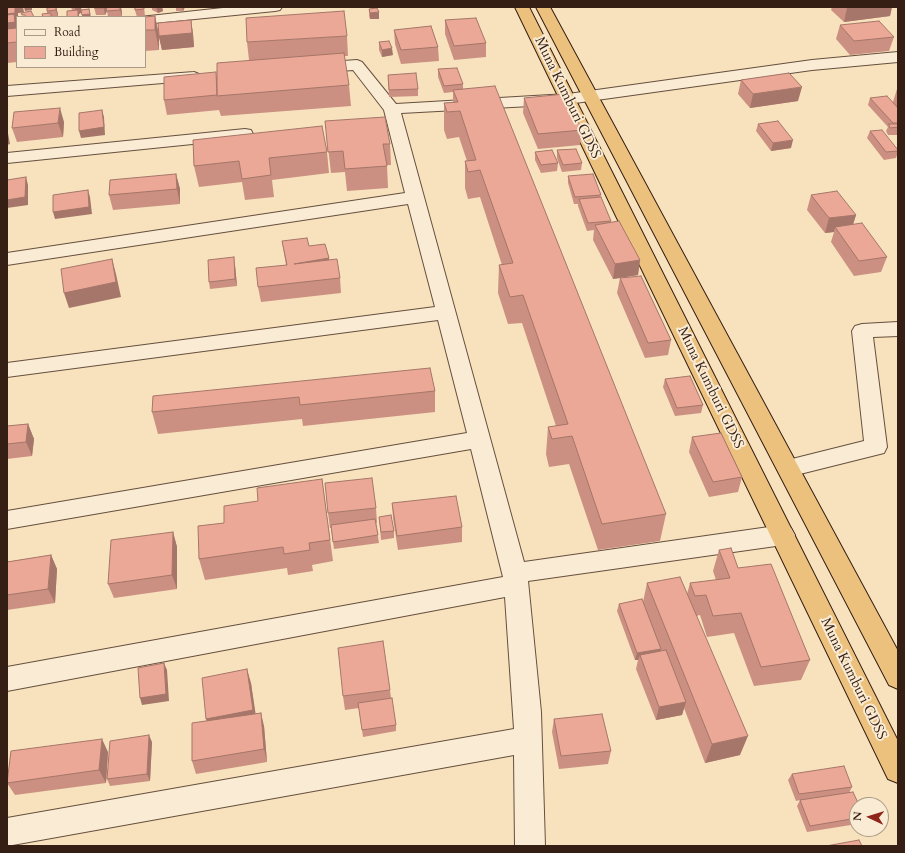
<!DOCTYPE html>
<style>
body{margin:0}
#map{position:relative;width:905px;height:853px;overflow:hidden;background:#f7e2bd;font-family:Cardo,serif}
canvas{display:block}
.frame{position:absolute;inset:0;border:8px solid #351e13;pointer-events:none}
.legend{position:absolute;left:16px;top:16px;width:130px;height:52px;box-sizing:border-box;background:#faecd4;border:1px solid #ab9a87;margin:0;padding:5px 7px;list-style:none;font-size:12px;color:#351e13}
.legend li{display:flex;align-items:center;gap:8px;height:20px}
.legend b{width:20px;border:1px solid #ab9a87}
.north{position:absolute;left:849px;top:797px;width:40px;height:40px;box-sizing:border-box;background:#faecd4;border:1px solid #ab9a87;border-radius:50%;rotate:274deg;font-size:11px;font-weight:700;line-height:16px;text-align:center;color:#351e13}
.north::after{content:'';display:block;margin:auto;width:14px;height:18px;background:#8f2418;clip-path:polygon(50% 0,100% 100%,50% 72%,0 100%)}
</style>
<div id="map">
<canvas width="905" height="853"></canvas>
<div class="frame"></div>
<ul class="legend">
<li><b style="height:5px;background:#faecd4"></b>Road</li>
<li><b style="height:11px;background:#eca896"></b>Building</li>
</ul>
<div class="north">N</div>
</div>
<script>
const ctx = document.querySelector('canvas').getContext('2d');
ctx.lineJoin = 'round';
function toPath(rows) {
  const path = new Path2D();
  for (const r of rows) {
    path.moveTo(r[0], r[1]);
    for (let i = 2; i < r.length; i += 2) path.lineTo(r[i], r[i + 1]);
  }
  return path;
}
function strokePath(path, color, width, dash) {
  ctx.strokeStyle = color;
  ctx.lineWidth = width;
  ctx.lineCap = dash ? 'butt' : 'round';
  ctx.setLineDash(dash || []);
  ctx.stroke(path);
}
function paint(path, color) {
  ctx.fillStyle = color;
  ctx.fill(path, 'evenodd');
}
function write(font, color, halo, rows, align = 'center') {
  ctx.font = font + ' Cardo,serif';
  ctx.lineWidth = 4;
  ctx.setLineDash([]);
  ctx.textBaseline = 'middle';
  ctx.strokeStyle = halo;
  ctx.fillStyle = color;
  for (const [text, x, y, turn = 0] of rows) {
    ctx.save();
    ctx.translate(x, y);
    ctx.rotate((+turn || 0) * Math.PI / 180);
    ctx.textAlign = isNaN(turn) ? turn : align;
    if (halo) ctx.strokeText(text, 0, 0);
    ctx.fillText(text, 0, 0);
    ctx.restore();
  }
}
const minor = toPath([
 [232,7,282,7,280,10,275,11,145,24,145,17,140,17,232,7],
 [898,52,898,62,812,70,568,104,401,113,524,562,783,525,791,528,795,535,791,542,783,545,528,581,541,712,545,846,515,846,514,755,7,846,7,818,514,729,505,597,7,691,7,667,503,577,471,449,7,529,7,511,467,433,438,320,7,377,7,363,435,307,408,204,7,265,7,253,405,193,384,110,353,70,316,73,311,71,308,68,311,65,316,63,357,60,362,62,396,104,568,94,812,60,898,52],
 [194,72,199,74,202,77,199,80,7,96,7,86,194,72],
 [245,129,251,130,253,134,251,138,7,163,7,153,245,129],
 [898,322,898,336,873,337,887,447,884,453,788,477,780,474,777,468,780,462,864,441,852,331,855,326,862,324,898,322]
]);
const trunk = toPath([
 [515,7,529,7,898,741,898,783,888,779,515,7],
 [536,7,550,7,898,651,898,689,889,685,536,7]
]);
const wall = toPath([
 [56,7,58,14,58,17,43,17,47,13,47,11],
 [71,7,81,7,81,13,79,14,72,10],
 [94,7,106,7,106,11,121,7,122,13,122,16,108,17,107,11,105,15,96,15],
 [134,7,144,7,145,16,137,17],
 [152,7,162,7,163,11,158,13,152,10],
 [176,7,185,7,183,11,176,11],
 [832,7,892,7,890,16,844,22,831,10],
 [7,8,24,12,18,13,18,17,16,20,17,28,17,62,7,63],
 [369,9,379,19,370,19,369,16],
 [155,16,159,35,191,20,193,34,194,47,162,50,159,37,159,50,145,51,145,17],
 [445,20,486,43,486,57,454,60,445,34],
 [840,25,894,37,889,51,850,55,836,39],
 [394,30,438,47,439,61,401,64,395,44],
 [347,36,348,56,344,56,349,85,351,106,221,116,219,110,167,115,164,100,217,76,249,60,247,42],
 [379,42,393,55,382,57,379,50],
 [438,69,463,84,463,89,666,514,660,541,598,550,569,464,549,467,546,454,548,427,556,426,522,323,508,324,498,293,499,265,502,265,480,197,468,199,465,188,465,161,467,161,459,137,447,139,444,130,444,103,453,102,453,92,444,93,438,77],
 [388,75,418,89,418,96,389,97],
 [741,80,798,101,750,108,738,94],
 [897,89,898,89,898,135,888,135,886,131,888,127,868,105,870,98,893,102],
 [524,98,582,130,580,145,538,149,523,113],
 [325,121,390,144,391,165,387,165,388,188,347,191,345,172,331,173],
 [64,122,63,137,17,142,12,128],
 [758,124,791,148,771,151,756,131],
 [870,131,898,150,898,152,896,158,884,160,867,138],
 [193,140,327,152,329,173,272,180,274,197,245,200,242,182,199,187,194,166],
 [557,150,582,163,581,170,562,172,557,158],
 [535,152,558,163,557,171,541,173,535,160],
 [176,174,180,189,180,204,113,210,109,195],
 [568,176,601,195,600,197,611,221,611,223,640,260,638,275,613,279,593,240,594,230,587,231,578,206,578,204,574,204,568,183],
 [811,195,856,215,853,225,887,257,881,272,854,276,831,242,834,232,825,233,807,210],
 [282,241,309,246,329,258,329,260,340,278,341,293,261,302,258,287,286,265],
 [235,265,237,286,210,289,209,282],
 [620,278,671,340,668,355,645,358,617,293],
 [665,379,703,405,701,413,675,416,663,387],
 [435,391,435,412,303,426,302,419,158,434,152,412,153,396],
 [28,424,34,439,32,456,7,459,7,426],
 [692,437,742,477,738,492,709,497,689,452],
 [322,479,333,561,312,565,313,571,288,575,287,568,205,580,199,559,224,523,258,501],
 [392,503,462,527,462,542,398,550,393,518],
 [376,508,377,523,376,523,379,543,334,549,331,528,330,528,328,513],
 [379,517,394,531,394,538,381,540],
 [173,532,177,547,177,589,114,598,108,584],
 [719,550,738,568,810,660,801,680,754,686,734,633,707,637,700,615,696,616,740,755,705,763,684,708,682,715,656,720,636,669,638,660,635,660,617,611,619,604,643,602,647,583,687,594,690,583,716,580,713,571],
 [51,555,57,569,55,603,7,610,7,562],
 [251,683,255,714,264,726,267,762,196,774,192,761,207,721,206,719],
 [390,690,391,698,396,725,396,731,363,737,359,708,345,710,343,696],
 [554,719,611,751,608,764,559,769,552,732],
 [152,742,150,781,110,786,107,779],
 [108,752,106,783,15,795,7,783,7,780],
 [792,774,852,787,849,793,857,805,857,824,807,832,797,806,800,800,796,801,788,780]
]);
const shadedWall = toPath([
 [15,7,23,7,24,12,18,13,18,17,17,17,17,20,16,20,17,29,7,30,7,14],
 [24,7,32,7,32,10,25,11],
 [56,7,58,14,58,17,56,10],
 [76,7,81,7,82,12,79,14,79,17,78,17,77,15,75,8],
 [104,7,106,7,107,11,105,15,104,8],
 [121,7,122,13,122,16,120,10],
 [156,7,162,7,163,11,158,13],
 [182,7,185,7,183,11],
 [857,7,892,7,890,16,844,22,847,8],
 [89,9,91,17,82,17,82,15],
 [379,12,379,19,370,19,370,13],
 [155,16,159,36,191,20,193,34,194,47,162,50,159,37,159,50,155,30],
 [392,48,393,55,382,57,382,50],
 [802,87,798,101,750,108,753,94],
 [60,108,64,122,63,137,58,123],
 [102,110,104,117,105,135,81,138,79,131],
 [7,128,10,144,7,145],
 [793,140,791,148,771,151,773,143],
 [176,174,180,189,180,204,177,189],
 [26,177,28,185,28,205,7,208,7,200],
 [88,190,90,197,92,214,55,219,53,212],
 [856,215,851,230,835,227,834,232,825,233,829,218],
 [234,257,235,265,237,286,235,279],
 [329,258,330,273,294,264],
 [112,259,116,274,121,297,69,308,64,293],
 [640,260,638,275,613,279,615,264],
 [28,424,34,439,32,456,26,442],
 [173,532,177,547,177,589,172,575],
 [51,555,57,569,55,603,48,589],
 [661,649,659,656,640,655,638,660,635,660,637,653],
 [164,663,167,670,169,701,142,705,140,698],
 [247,669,251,683,257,723,211,733,206,719],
 [686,702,682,715,656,720,659,707],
 [261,713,264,726,267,762,264,749],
 [149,735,152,742,150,781,147,774],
 [748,736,740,755,705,763,712,744],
 [102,739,108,752,106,783,99,770]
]);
const building = toPath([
 [12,7,15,7,15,13,7,14,7,8,12,7],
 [56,7,56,10,47,11,47,8,56,7],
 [94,7,104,7,104,8,94,8,94,7],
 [107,7,120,7,120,10,106,11,107,7],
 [135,7,144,7,144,9,135,10,135,7],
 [846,7,857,7,847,8,846,7],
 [377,8,379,12,370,13,369,9,377,8],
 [89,9,90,14,82,15,81,10,89,9],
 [78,10,78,17,67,17,67,11,78,10],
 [31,11,34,17,26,17,25,15,22,15,21,13,31,11],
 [344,11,347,36,247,42,246,18,344,11],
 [50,13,52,16,43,17,42,14,50,13],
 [14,14,15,22,7,23,7,15,14,14],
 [155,16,155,30,145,30,145,17,155,16],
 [476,18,486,43,454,46,445,20,476,18],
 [191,20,192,33,159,36,158,23,191,20],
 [879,21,894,37,854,41,840,25,879,21],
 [431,26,438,47,401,50,394,30,431,26],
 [17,28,17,42,7,43,7,29,17,28],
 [389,41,392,48,382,50,379,42,389,41],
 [344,53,349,85,217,96,217,63,344,53],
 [457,68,463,84,444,86,438,69,457,68],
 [216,72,217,95,164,100,164,77,216,72],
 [416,73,418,89,389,90,388,75,416,73],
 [789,73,802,87,753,94,741,80,789,73],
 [495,86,666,514,602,524,572,436,552,439,548,427,568,424,523,295,510,297,499,265,513,263,480,170,468,172,465,161,476,160,460,111,447,112,444,103,458,102,453,90,495,86],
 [565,94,582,130,538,134,524,98,565,94],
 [887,96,898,108,898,123,893,123,870,98,887,96],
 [60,108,58,123,12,128,14,112,60,108],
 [102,110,104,127,79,131,79,113,102,110],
 [385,117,390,144,383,144,387,166,345,169,343,151,328,152,325,121,385,117],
 [778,121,793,140,773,143,758,124,778,121],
 [889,124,898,124,898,127,890,128,889,124],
 [322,126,327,152,269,158,271,175,242,179,239,161,194,166,193,140,322,126],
 [882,130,898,150,898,151,886,152,870,131,882,130],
 [576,149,582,163,563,165,557,150,576,149],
 [552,150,558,163,541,165,535,152,552,150],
 [176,174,177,189,109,195,110,180,176,174],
 [593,174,601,195,575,197,568,176,593,174],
 [26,177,25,197,7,200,7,180,26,177],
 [88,190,89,207,53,212,53,195,88,190],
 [837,191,856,215,829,218,811,195,837,191],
 [601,197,611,221,588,223,579,199,601,197],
 [619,221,640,260,615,264,595,225,619,221],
 [862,223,887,257,859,261,835,227,862,223],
 [307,238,309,246,325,244,329,258,294,264,337,259,340,278,258,287,256,268,287,265,282,241,307,238],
 [234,257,235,279,209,282,208,260,234,257],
 [112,259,116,282,64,293,61,269,112,259],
 [641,276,671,340,648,343,620,278,641,276],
 [430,368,435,391,300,405,299,397,152,412,153,396,430,368],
 [690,376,703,405,677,408,665,379,690,376],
 [28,424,26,442,7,444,7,426,28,424],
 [721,433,742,477,713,482,692,437,721,433],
 [372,478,376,508,328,513,325,483,372,478],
 [322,479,330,540,309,543,310,550,284,554,283,547,199,559,198,526,224,523,224,506,258,501,257,488,322,479],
 [456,496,462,527,397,536,392,503,456,496],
 [391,515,394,531,381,532,379,517,391,515],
 [375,519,378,535,333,542,331,525,375,519],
 [173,532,172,575,108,584,111,540,173,532],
 [731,548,738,568,771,564,810,660,761,667,741,613,713,616,706,595,695,596,690,583,730,578,719,550,731,548],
 [51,555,48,589,7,595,7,562,51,555],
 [680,577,748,736,712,744,647,583,680,577],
 [642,599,661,649,637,653,619,604,642,599],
 [383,641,390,690,343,696,338,648,383,641],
 [666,650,686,702,659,707,640,655,666,650],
 [164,663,166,694,140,698,138,668,164,663],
 [247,669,253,710,206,719,202,678,247,669],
 [392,698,396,725,362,730,358,703,392,698],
 [261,713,264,749,192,761,192,723,261,713],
 [602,714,611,751,561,756,554,719,602,714],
 [149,735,147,774,107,779,110,741,149,735],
 [102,739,99,770,7,783,11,751,102,739],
 [844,766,852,787,799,794,792,774,844,766],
 [853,792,859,805,857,805,857,818,810,826,800,800,853,792],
 [859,840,862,846,826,846,859,840]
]);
const streetNames = [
 ["Muna Kumburi GDSS",567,98,64],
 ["Muna Kumburi GDSS",710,388,64],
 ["Muna Kumburi GDSS",853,679,64]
];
strokePath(minor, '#664f3e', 2);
strokePath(trunk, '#351e13', 2);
paint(minor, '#faecd4');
paint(trunk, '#ecc17e');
paint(wall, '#cb9081');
paint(shadedWall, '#a57669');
paint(building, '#eca896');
strokePath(building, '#a57669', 1);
write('14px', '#351e13', '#faecd4', streetNames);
</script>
